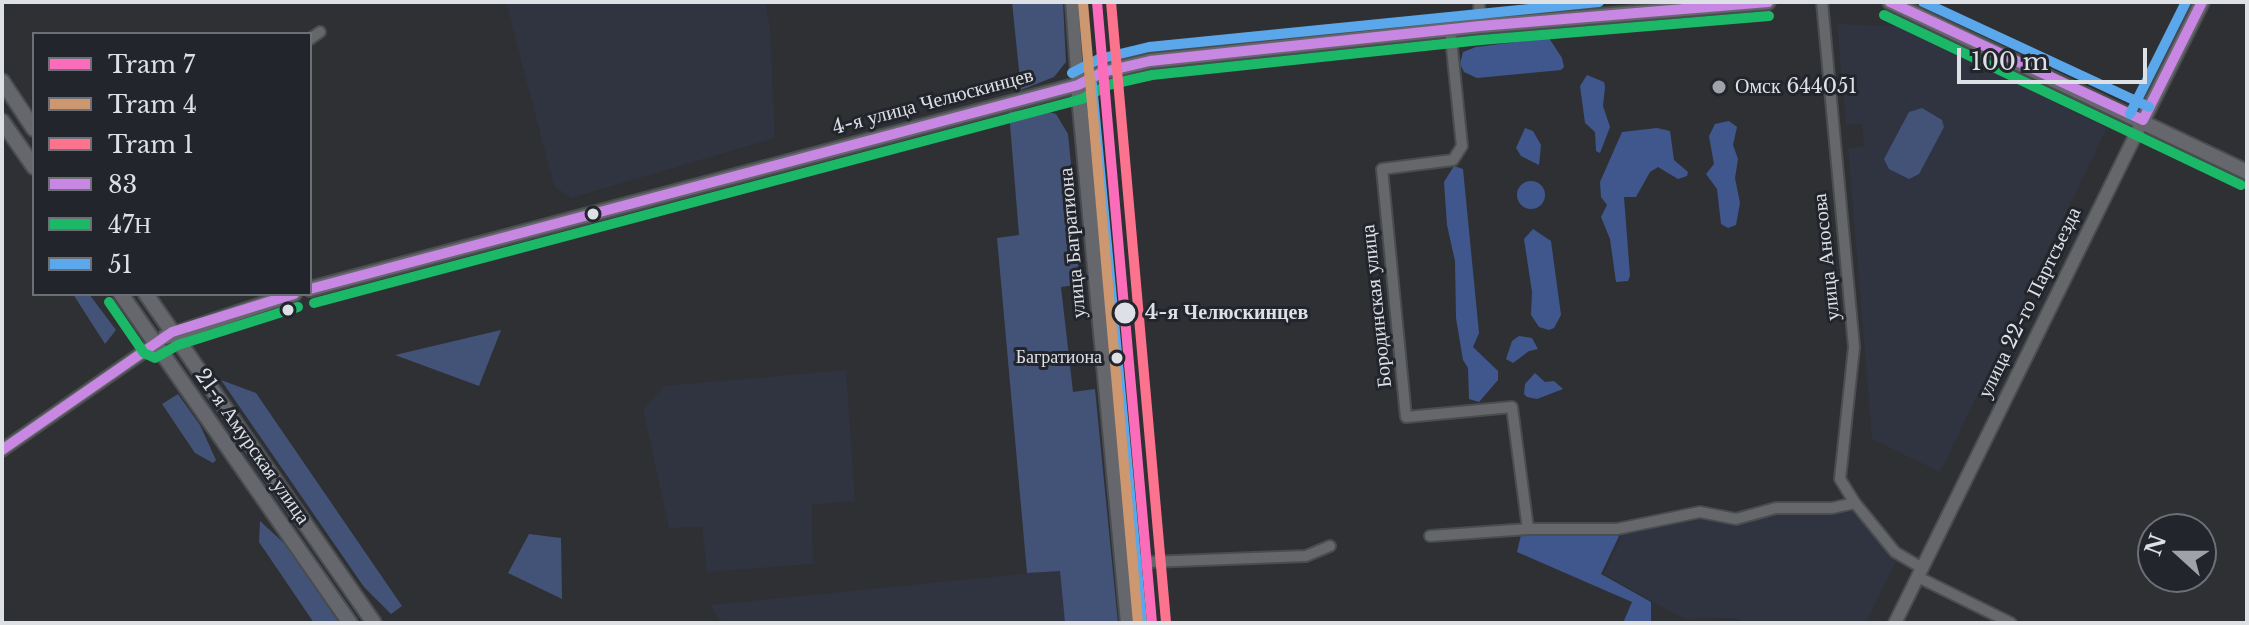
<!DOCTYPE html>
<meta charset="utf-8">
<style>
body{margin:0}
#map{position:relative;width:2249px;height:625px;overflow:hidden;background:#2e3033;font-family:"Libre Baskerville",serif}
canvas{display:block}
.frame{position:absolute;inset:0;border:4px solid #dde0e5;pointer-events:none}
.legend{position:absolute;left:32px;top:32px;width:280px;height:264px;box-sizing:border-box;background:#22252c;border:2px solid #6d7076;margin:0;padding:10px 14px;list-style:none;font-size:24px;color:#dde0e5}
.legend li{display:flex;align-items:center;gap:16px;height:40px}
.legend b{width:40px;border:2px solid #6d7076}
.north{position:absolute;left:2137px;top:513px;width:80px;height:80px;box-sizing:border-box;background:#22252c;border:2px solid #6d7076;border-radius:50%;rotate:291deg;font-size:22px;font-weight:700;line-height:32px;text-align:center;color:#dde0e5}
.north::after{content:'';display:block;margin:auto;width:28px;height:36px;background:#a0a2a7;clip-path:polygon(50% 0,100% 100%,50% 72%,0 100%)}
.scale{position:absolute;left:1957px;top:48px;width:190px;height:36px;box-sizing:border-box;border:4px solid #dde0e5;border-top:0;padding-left:10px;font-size:24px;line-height:28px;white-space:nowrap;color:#dde0e5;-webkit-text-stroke:6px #22252c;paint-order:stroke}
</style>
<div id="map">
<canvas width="2249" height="625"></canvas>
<div class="frame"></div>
<ul class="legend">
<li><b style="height:10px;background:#fb6dba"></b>Tram 7</li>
<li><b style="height:10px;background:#cd976f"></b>Tram 4</li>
<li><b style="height:10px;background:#fc738d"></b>Tram 1</li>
<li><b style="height:10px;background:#c787e3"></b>83</li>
<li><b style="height:10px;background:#1ab867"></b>47Н</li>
<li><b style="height:10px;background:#5aa8eb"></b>51</li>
</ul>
<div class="north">N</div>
<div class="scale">100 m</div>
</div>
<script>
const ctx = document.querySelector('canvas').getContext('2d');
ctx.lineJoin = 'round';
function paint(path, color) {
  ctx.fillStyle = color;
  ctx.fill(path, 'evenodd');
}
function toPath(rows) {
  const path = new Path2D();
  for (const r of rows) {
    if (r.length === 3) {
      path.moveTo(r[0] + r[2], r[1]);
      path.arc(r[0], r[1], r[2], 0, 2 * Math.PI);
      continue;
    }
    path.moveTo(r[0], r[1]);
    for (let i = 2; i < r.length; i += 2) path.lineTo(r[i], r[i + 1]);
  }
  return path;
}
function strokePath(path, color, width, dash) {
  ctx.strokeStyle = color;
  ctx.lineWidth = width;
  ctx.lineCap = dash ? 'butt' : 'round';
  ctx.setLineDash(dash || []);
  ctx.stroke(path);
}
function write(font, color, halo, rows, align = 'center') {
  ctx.font = font + ' "Libre Baskerville",serif';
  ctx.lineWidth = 6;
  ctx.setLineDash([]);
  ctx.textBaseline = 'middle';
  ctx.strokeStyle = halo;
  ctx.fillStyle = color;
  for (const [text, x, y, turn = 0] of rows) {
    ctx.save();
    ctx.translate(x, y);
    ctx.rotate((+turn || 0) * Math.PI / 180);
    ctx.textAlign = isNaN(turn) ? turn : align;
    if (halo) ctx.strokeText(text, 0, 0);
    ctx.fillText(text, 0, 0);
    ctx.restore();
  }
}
const built = toPath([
 [506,2,765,2,770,28,775,138,571,198,554,186],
 [1837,24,1900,26,2107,128,1940,472,1872,439,1848,148,1864,146,1862,124,1846,125],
 [846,370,855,501,812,505,813,564,707,572,702,527,669,528,643,409,664,386],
 [1852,508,1897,559,1866,623,1745,623,1734,618,1684,619,1604,574,1623,533,1741,511],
 [1060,570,1065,623,722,623,710,605]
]);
const green = toPath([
 [1012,2,1063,2,1066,62,1054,77,1021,90],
 [1035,108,1056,114,1068,134,1081,263,1073,272,1075,285,1061,287,1073,392,1095,389,1118,623,1065,623,1060,571,1027,573,997,238,1019,235,1009,112],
 [1922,108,1942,120,1944,127,1919,174,1909,179,1889,169,1884,159,1909,112],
 [73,294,89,294,116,330,105,344],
 [501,330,479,386,395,355],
 [221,380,256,393,402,606,391,614,364,587],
 [178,394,200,425,216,460,213,463,195,453,162,404],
 [260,521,285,544,339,623,314,623,259,542],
 [529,534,561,538,562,599,508,573]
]);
const forest = toPath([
 [1549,38,1562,58,1564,67,1561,70,1477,78,1464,72,1460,64,1463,52,1476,47],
 [1587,75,1604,82,1605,87,1603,106,1610,127,1600,153,1596,151,1595,132,1585,123,1580,86],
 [1729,121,1737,127,1733,145,1738,159,1735,178,1740,203,1736,225,1728,228,1721,224,1717,189,1706,174,1714,164,1709,136,1715,124],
 [1525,128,1533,131,1541,145,1539,165,1521,156,1516,148],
 [1657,128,1670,131,1674,160,1688,172,1687,176,1678,179,1658,167,1650,172,1636,197,1624,197,1630,276,1628,281,1616,282,1610,239,1601,217,1607,205,1601,197,1600,182,1622,132],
 [1454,166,1463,169,1479,333,1473,347,1498,371,1498,380,1479,402,1469,399,1468,368,1463,360,1456,318,1455,261,1447,225,1444,182],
 [1531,195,14],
 [1533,229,1551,241,1561,315,1554,328,1549,330,1539,327,1531,315,1532,292,1524,239],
 [1519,336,1532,338,1538,349,1529,351,1513,363,1506,359,1512,341],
 [1535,373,1545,382,1554,381,1563,389,1537,399,1527,397,1524,394,1525,384],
 [1521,535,1619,536,1601,574,1651,602,1651,623,1623,623,1632,602,1517,552]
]);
const minor = toPath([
 [1479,2,1480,26],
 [1822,2,1854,347,1840,479,1855,503],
 [1450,29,1462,146,1453,160,1382,169,1406,417,1512,407,1528,529],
 [310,39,320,32],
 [1430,536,1528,529,1617,529,1700,512,1736,519,1776,508,1832,508,1855,503,1895,552,1922,568],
 [1123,563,1306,556,1330,546],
 [1918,577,2011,623]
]);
const tertiary = toPath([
 [1072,2,1078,85],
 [2,450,155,344],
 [1895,623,2143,120]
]);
const secondary = toPath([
 [1890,2,2247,172],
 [2,81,34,129],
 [1078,85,1128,623],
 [2143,120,2202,2],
 [2,121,34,167],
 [310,289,1078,85,1103,72,1150,61,1480,26,1768,2],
 [121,294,350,623],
 [146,294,374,623],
 [165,337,294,294]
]);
const bus1 = toPath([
 [1890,2,2143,120],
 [2143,120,2202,2],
 [310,289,1078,85,1103,72,1150,61,1480,26,1768,2],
 [2,450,172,332,294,294]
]);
const bus2 = toPath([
 [1884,15,2241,185],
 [109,302,144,353,155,358,178,345,298,307],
 [314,303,1082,99,1108,85,1152,75,1481,40,1769,16]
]);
const bus3 = toPath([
 [1923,2,2149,107],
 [1072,73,1099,59,1149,47,1599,2],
 [1092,84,1142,622],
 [2130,114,2186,2]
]);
const tram1 = toPath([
 [1097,2,1152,623]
]);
const tram2 = toPath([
 [1083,3,1138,623]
]);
const tram3 = toPath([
 [1111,2,1166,622]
]);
const markers = [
 [1719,87,8,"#a0a2a7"],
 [593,214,7,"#dde0e5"],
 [288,310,7,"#dde0e5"],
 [1125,313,12,"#dde0e5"],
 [1117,358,7,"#dde0e5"]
];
const busNames = [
 ["Багратиона",1102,358]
];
const poiNames = [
 ["Омск 644051",1735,87]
];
const streetNames = [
 ["4-я улица Челюскинцев",933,102,-15],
 ["улица Багратиона",1073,243,-95],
 ["улица Аносова",1827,257,-96],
 ["улица 22-го Партсъезда",2030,303,-64],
 ["Бородинская улица",1377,306,-96],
 ["21-я Амурская улица",252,447,55]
];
const stopNames = [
 ["4-я Челюскинцев",1145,313]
];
paint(built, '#2f3440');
paint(green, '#425377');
paint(forest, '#40578e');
strokePath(minor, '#4a4d50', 14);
strokePath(tertiary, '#4a4d50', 16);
strokePath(secondary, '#4a4d50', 18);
strokePath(minor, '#65676a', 10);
strokePath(tertiary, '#65676a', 12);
strokePath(secondary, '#65676d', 14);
strokePath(bus1, '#c787e3', 10);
strokePath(bus2, '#1ab867', 10);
strokePath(bus3, '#5aa8eb', 10);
strokePath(tram1, '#fb6dba', 10);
strokePath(tram2, '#cd976f', 10);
strokePath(tram3, '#fc738d', 10);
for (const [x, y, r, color] of markers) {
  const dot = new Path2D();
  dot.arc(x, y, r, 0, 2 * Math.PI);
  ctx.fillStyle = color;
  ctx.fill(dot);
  strokePath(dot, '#22252c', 3);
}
write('18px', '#dde0e5', '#22252c', busNames, 'right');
write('20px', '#dde0e5', '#22252c', poiNames, 'left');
write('20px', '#dde0e5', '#22252c', streetNames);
write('bold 20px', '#dde0e5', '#22252c', stopNames, 'left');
</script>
